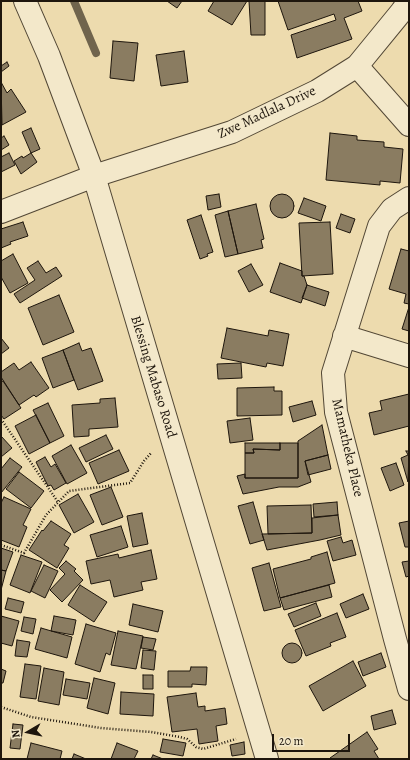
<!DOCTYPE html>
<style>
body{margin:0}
#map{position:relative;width:410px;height:760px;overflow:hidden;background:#eddbae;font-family:Alegreya,serif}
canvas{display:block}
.frame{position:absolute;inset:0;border:2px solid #1e160d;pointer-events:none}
.north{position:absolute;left:8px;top:712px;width:40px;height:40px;-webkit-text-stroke:3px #f3e8ca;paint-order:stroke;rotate:261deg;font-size:11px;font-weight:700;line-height:16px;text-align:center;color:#1e160d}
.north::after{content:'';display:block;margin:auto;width:14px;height:18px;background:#1e160d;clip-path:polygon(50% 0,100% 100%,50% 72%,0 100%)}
.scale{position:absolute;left:272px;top:734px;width:78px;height:18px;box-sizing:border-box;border:2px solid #1e160d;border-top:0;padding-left:5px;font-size:12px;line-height:14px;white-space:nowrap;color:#1e160d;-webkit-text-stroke:3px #f3e8ca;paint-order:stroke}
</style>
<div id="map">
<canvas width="410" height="760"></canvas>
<div class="frame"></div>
<div class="north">N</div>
<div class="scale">20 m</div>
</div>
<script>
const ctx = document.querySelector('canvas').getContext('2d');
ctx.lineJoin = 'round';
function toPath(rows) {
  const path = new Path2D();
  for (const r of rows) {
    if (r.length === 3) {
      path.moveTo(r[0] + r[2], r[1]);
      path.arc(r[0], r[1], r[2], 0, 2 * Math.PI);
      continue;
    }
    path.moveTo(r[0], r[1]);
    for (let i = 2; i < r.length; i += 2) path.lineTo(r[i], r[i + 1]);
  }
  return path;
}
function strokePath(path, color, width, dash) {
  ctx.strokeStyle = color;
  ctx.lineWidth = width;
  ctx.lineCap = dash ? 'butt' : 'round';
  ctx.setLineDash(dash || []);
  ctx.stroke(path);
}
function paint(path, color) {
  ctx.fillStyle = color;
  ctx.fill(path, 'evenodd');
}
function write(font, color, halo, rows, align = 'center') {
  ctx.font = font + ' Alegreya,serif';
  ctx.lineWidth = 3;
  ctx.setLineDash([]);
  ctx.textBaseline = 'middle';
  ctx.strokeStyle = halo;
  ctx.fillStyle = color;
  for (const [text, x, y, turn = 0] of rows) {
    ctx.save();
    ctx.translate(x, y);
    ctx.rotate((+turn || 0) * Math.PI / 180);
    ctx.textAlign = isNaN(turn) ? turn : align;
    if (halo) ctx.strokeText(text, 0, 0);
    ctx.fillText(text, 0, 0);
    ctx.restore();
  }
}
const stream = toPath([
 [74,1,96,53]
]);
const building = toPath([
 [167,1,182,1,177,8,167,1],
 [214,1,247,1,232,25,208,11,214,1],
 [249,1,265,1,265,35,251,35,249,1],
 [278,1,358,1,362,11,344,18,352,39,297,58,291,35,336,20,334,14,288,30,278,1],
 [113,41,138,43,134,81,110,78,113,41],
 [184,51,188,82,161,86,156,55,184,51],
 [7,62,9,66,1,72,1,66,7,62],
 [1,82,7,93,11,89,26,112,2,125,1,82],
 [31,128,40,149,31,153,22,132,31,128],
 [330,133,357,136,357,140,384,142,384,147,403,149,400,183,380,181,380,185,326,180,330,133],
 [4,136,9,145,1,150,1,138,4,136],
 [9,153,15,165,1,172,1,157,9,153],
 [31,153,37,162,21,174,14,161,22,156,23,158,31,153],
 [219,194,221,207,208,210,206,196,219,194],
 [282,206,12],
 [304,198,326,206,321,221,298,213,304,198],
 [256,204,264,239,261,240,263,248,238,254,228,211,256,204],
 [228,211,238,254,225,257,215,215,228,211],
 [341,214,355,219,350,233,336,228,341,214],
 [201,215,213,252,207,254,208,256,200,259,187,220,201,215],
 [23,222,28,236,10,242,11,244,1,248,1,229,23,222],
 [330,222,333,274,302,276,299,223,330,222],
 [401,249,409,251,409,304,404,303,406,294,389,289,401,249],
 [13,254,28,283,10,293,1,277,1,261,13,254],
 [38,261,46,273,56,267,62,276,20,303,14,294,35,280,27,268,38,261],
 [280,263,302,271,302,276,304,276,307,285,301,303,270,292,280,263],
 [251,264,263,285,249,292,238,271,251,264],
 [307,285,329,292,325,306,302,298,307,285],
 [59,295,74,332,43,345,28,308,59,295],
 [409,307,409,331,402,329,409,307],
 [227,328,268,336,269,330,289,334,283,366,267,363,266,367,221,358,227,328],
 [1,338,9,348,1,354,1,338],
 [79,343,82,351,91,348,103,381,78,390,63,350,79,343],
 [63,350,74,380,53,388,42,358,63,350],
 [31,362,49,388,36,397,34,395,19,405,1,377,1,372,14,363,19,370,31,362],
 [241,363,242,378,218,379,217,364,241,363],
 [3,381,21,408,4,419,1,415,1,382,3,381],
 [274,387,274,391,282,391,282,415,237,416,237,388,274,387],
 [409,394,409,426,374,435,369,413,382,410,380,401,409,394],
 [115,398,118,427,89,429,89,436,74,437,72,405,100,403,100,399,115,398],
 [312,401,316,415,293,422,289,407,312,401],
 [48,403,64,436,50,443,33,410,48,403],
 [36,415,50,443,29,454,15,426,36,415],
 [250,418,253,440,230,443,227,421,250,418],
 [322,425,328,455,305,461,311,482,298,487,279,487,243,494,237,476,245,474,245,478,298,478,298,441,322,425],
 [106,435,113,449,86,462,79,448,106,435],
 [1,436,12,448,1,457,1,436],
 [245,443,280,443,280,450,253,449,254,453,245,453,245,443],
 [280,443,298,443,298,478,245,478,245,453,254,453,253,449,280,450,280,443],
 [71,445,87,473,67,484,52,456,71,445],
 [119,450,129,471,98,484,89,463,119,450],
 [406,451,409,451,408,482,401,458,408,455,406,451],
 [328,455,331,469,308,475,305,461,328,455],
 [45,457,51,467,55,464,66,483,54,490,51,485,48,486,36,462,45,457],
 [10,458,22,467,1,493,1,469,10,458],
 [396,463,404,485,390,491,381,468,396,463],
 [19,472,44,491,31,508,6,489,19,472],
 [111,487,123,517,102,525,90,495,111,487],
 [78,494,94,522,74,533,59,505,78,494],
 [4,497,31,509,23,525,27,527,19,547,1,540,1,503,4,497],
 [253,502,264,540,250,544,238,506,253,502],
 [337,502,338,515,314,517,313,504,337,502],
 [311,505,312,533,268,534,267,506,311,505],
 [142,513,148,544,133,547,127,516,142,513],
 [338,515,341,535,320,540,267,550,262,534,312,533,312,518,338,515],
 [51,521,71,534,64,545,69,548,57,568,29,550,42,530,43,531,51,521],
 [409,521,409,547,405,547,399,523,409,521],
 [121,526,128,547,97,557,90,535,121,526],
 [341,537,343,543,352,540,356,555,333,561,327,541,341,537],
 [1,548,13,552,6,571,1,570,1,548],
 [151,550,157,579,141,582,143,590,114,597,110,580,91,584,86,561,118,554,119,558,151,550],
 [327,552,335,583,280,598,273,569,311,559,311,557,327,552],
 [21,555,42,562,30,593,10,585,21,555],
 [66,561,76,569,74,571,83,580,62,602,50,590,65,574,59,568,66,561],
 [409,561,409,576,406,577,402,562,409,561],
 [269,563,281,607,264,611,252,568,269,563],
 [44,565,58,571,45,598,31,591,44,565],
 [1,570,6,571,1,590,1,570],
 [80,585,107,602,94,622,68,605,80,585],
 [329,585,332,597,284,610,280,598,329,585],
 [363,594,369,609,346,618,340,604,363,594],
 [8,598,24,602,21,613,5,609,8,598],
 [316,603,321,616,294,627,288,614,316,603],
 [133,604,163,611,158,632,129,625,133,604],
 [337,613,346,637,330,643,331,646,306,656,295,630,337,613],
 [1,616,19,621,12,646,1,643,1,616],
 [54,616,76,620,73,635,51,631,54,616],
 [24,617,36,619,33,634,21,631,24,617],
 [86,624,116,633,110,655,106,653,100,672,75,664,86,624],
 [41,628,72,637,67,658,35,649,41,628],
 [118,631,143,636,136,669,111,665,118,631],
 [143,637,156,639,153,650,141,648,143,637],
 [17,640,30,642,27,657,15,656,17,640],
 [292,653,10],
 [143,650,156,651,154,670,141,668,143,650],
 [381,653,386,667,363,676,358,662,381,653],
 [353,661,366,686,323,711,309,686,353,661],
 [25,664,41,666,36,699,20,697,25,664],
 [191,667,207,667,206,685,192,684,192,687,168,687,168,671,190,671,191,667],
 [44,668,64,672,59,705,38,701,44,668],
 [1,669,6,671,3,683,1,683,1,669],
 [143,675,153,675,153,689,143,689,143,675],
 [94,678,115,683,108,714,87,708,94,678],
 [66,679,90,683,87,699,63,695,66,679],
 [121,692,154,694,153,716,120,714,121,692],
 [196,693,198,707,205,706,205,711,225,708,227,724,216,726,218,741,199,744,197,729,172,732,167,697,196,693],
 [392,710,396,724,374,730,371,716,392,710],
 [13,724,23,725,20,749,10,748,13,724],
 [367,732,378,749,374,751,379,759,331,759,330,758,367,732],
 [163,739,186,743,183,756,160,752,163,739],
 [244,742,245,754,232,756,230,745,244,742],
 [31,743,62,751,60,759,27,759,31,743],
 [117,743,138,751,134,759,111,759,117,743],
 [74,754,86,759,72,759,74,754],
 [153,755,163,759,151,759,153,755]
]);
const path = toPath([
 [1,419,58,502],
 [1,545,24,553,46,515,69,491,130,483,144,461,151,453],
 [1,707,31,717,101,728,151,732,180,737,187,739,196,747,203,749,236,739]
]);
const minor = toPath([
 [25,1,49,56,94,176,267,759],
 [357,66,409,125],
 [409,198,392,209,379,226,333,373,336,412,395,639,409,689],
 [1,212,94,176],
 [344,336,409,356]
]);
const tertiary = toPath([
 [94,176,232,132,317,91,357,66,402,11,409,1]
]);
const streetNames = [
 ["Zwe Madlala Drive",267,113,-25],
 ["Blessing Mabaso Road",153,377,73],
 ["Mamatheka Place",347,448,77]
];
strokePath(stream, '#70644d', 8);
paint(building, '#8a7c61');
strokePath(building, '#1e160d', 1);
strokePath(minor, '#524735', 24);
strokePath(tertiary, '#524735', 24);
strokePath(path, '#1e160d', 2.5, [1, 2]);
strokePath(minor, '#f3e8ca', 22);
strokePath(tertiary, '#f3e8ca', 22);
write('14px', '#1e160d', '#f3e8ca', streetNames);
</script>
